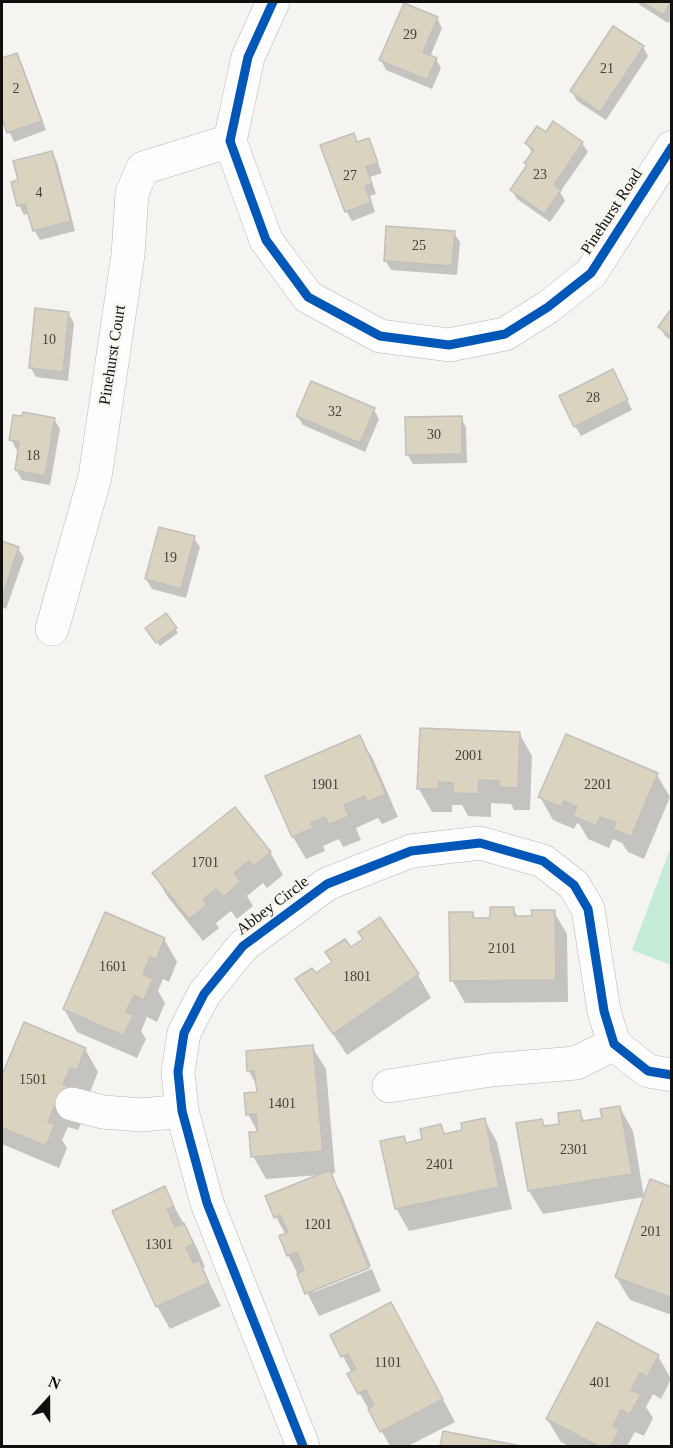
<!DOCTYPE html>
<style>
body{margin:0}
#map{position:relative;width:673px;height:1448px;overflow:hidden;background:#f5f4f0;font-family:"Times New Roman",serif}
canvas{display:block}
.frame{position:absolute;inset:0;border:3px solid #11100e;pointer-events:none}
.north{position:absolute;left:18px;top:1370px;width:60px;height:60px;-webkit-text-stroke:4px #f7f5ee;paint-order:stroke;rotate:21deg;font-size:16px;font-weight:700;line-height:24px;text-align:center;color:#11100e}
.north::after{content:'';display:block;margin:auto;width:21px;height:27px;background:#11100e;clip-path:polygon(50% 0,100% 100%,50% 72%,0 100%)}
</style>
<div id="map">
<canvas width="673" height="1448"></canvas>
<div class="frame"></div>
<div class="north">N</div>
</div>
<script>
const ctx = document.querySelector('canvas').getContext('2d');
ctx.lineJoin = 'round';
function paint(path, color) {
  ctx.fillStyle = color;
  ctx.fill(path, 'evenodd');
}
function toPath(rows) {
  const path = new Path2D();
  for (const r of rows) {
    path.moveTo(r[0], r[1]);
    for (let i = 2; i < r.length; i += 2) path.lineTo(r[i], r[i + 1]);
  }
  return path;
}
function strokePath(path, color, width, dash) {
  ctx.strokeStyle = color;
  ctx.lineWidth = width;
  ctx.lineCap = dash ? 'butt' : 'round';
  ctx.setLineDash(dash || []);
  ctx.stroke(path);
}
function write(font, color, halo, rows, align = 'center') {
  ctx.font = font + ' "Times New Roman",serif';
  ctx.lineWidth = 4.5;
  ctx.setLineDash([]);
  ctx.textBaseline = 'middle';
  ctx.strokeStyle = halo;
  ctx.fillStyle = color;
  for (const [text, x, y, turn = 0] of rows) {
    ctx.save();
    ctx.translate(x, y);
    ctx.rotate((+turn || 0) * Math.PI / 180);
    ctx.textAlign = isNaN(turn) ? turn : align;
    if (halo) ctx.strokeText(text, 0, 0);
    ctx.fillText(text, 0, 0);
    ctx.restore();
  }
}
const green = toPath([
 [671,847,671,965,632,950]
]);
const shadow = toPath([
 [638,2,672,2,672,18,668,23,640,5],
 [437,18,442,28,430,57,436,59,441,68,432,89,386,70,381,60],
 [643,47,648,56,606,120,577,101,572,91],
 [17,54,22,64,46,130,14,142,2,115,2,60],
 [546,134,582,143,588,152,560,192,565,201,550,222,517,199,512,190,528,166,526,163,533,154,526,143],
 [354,135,358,143,368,139,382,173,370,177,376,194,370,196,375,212,352,221,346,211],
 [52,153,57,162,75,231,40,240,34,230,30,213,24,215,19,205,20,181],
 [454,233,460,242,457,275,391,270,385,260],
 [672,310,672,341,665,336,660,327],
 [68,313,74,323,68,381,36,377,31,368],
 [618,381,632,410,581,436,575,426],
 [374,410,379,419,365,452,303,425,297,416],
 [461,418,466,427,467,463,413,464,407,454],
 [54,419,60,429,50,485,22,480,16,470,20,450,16,449,11,439],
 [194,538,200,547,186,598,152,589,146,579],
 [2,542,18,548,24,558,6,609,2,607],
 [175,629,178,633,160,646,149,632],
 [519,733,532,756,530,810,514,810,511,804,491,803,491,817,468,816,462,805,452,805,452,812,432,812,419,789],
 [360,737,373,759,398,817,382,824,378,818,356,828,361,840,343,847,339,839,323,846,325,851,306,859,293,837,267,776],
 [657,775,670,797,644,859,628,852,622,843,613,839,609,848,588,839,580,825,577,823,574,829,553,820,540,797],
 [270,852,283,875,267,888,263,883,247,896,253,906,237,919,231,911,216,923,219,928,203,941,167,896,154,873],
 [513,908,518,917,533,917,554,912,567,934,568,1002,465,1003,452,980,472,913,476,919,492,919],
 [380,919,418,975,431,998,347,1055,297,980,315,975,364,939],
 [164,939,177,962,169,982,163,979,158,991,165,1003,157,1022,147,1017,141,1031,146,1039,137,1058,77,1032,64,1009],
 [25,1024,85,1049,98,1072,90,1092,83,1090,79,1100,86,1112,78,1130,68,1127,62,1140,67,1148,59,1168,2,1144,2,1079],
 [312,1047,326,1069,335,1173,330,1174,342,1195,371,1266,314,1288,314,1292,372,1269,381,1291,319,1316,288,1255,286,1235,276,1217,320,1175,266,1179,253,1156,258,1133,248,1114,258,1094,257,1086,249,1071],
 [620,1108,633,1131,644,1197,543,1214,529,1191,518,1124,542,1120,546,1128,561,1125,579,1111,585,1122,603,1119],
 [484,1119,497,1142,512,1209,409,1231,396,1208,403,1138,407,1144,424,1140,441,1126,446,1135,464,1131],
 [164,1188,197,1248,205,1267,202,1268,221,1306,170,1329,157,1306],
 [672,1189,672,1315,630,1300,616,1277],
 [404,1327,455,1422,408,1446,390,1446,349,1375,352,1373,332,1336],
 [658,1356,671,1379,661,1399,653,1394,646,1407,653,1418,644,1436,635,1432,627,1446,569,1446,561,1442,547,1419],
 [444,1433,513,1446,441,1446]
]);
const building = toPath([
 [642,2,671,2,663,15,642,2],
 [404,3,438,17,423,52,437,58,427,80,379,60,404,3],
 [613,26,644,46,600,112,570,91,613,26],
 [17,53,42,121,7,133,2,119,2,58,17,53],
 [553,121,583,142,554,185,561,190,545,214,510,190,527,165,524,163,534,150,525,143,537,126,546,132,553,121],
 [354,133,357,142,369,138,378,163,366,167,372,184,365,186,371,203,345,212,320,145,354,133],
 [52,151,71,221,33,231,25,204,17,206,11,182,18,180,13,161,52,151],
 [386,226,455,231,452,266,384,261,386,226],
 [35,308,69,312,63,372,29,368,35,308],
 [672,308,672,337,658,327,672,308],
 [613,369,628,400,574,427,559,396,613,369],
 [311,381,375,408,360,443,296,416,311,381],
 [23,412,55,418,45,476,15,470,19,442,9,440,13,415,22,416,23,412],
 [462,416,462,454,406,455,405,417,462,416],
 [159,527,195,536,181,589,145,579,159,527],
 [2,541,19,547,2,598,2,541],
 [166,613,177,628,156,643,145,628,166,613],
 [420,728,520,732,518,788,499,787,499,781,479,780,478,794,453,793,453,783,439,782,439,789,417,789,420,728],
 [566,734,658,773,631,837,613,829,616,823,600,817,596,826,573,816,577,807,564,801,561,807,538,797,566,734],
 [360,735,386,794,367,802,365,796,344,805,349,816,329,825,325,817,311,823,313,828,292,837,265,776,360,735],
 [235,807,271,852,253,866,249,861,234,873,241,882,223,897,216,889,203,900,207,905,189,919,152,873,235,807],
 [490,907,514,907,514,916,532,916,531,910,555,910,556,980,450,981,449,912,473,912,473,918,490,918,490,907],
 [105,912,165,938,156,960,150,957,143,974,153,979,144,1000,134,995,126,1012,133,1015,124,1036,63,1009,105,912],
 [380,917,419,974,333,1034,295,979,312,968,316,973,332,962,325,952,345,939,351,947,363,939,358,932,380,917],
 [24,1022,86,1048,77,1070,70,1068,63,1084,73,1088,65,1108,55,1105,48,1122,55,1124,46,1146,2,1128,2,1075,24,1022],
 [313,1045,323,1151,251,1157,249,1132,257,1132,256,1114,246,1115,244,1093,257,1092,254,1071,247,1071,246,1051,313,1045],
 [620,1106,632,1174,528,1191,516,1123,542,1119,544,1126,559,1124,558,1113,580,1110,582,1121,602,1118,600,1109,620,1106],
 [485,1118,499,1187,395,1209,380,1141,404,1136,406,1143,422,1139,420,1129,441,1124,444,1134,462,1130,461,1123,485,1118],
 [330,1170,369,1268,305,1294,297,1274,304,1270,297,1252,287,1256,279,1236,288,1232,280,1215,274,1218,265,1196,330,1170],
 [650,1179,672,1187,672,1298,615,1277,650,1179],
 [165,1186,174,1207,167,1209,175,1227,184,1223,194,1244,186,1247,193,1263,199,1260,209,1283,156,1307,112,1211,165,1186],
 [391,1302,443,1399,380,1432,368,1409,374,1405,366,1390,358,1394,347,1374,356,1369,348,1354,341,1357,330,1335,391,1302],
 [597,1322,659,1355,647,1377,640,1373,631,1390,641,1394,630,1414,621,1410,613,1426,619,1430,611,1446,598,1446,546,1419,597,1322],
 [443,1431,521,1446,440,1446,443,1431]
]);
const minor = toPath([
 [273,2,248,57,230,141,266,240,308,297,380,336,449,345,505,334,548,307,591,273,672,147],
 [52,629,95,477,128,255,132,193,143,168,230,141],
 [389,1086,491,1070,576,1063,614,1044],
 [72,1104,103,1112,142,1115,182,1111],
 [303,1446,207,1203,182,1111,178,1072,184,1033,204,994,243,946,327,884,411,851,480,843,543,861,574,885,588,909,604,1011,614,1044,648,1071,672,1075]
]);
const cycleway = toPath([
 [273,2,248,57,230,141,266,240,308,297,380,336,449,345,505,334,548,307,591,273,672,147],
 [303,1446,207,1203,182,1111,178,1072,184,1033,204,994,243,946,327,884,411,851,480,843,543,861,574,885,588,909,604,1011,614,1044,648,1071,672,1075]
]);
const numberNames = [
 ["29",410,35],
 ["21",607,69],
 ["2",16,89],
 ["23",540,175],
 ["27",350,176],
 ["4",39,193],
 ["25",419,246],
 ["10",49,340],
 ["28",593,398],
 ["32",335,412],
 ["30",434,435],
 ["18",33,456],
 ["19",170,558],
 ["2001",469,756],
 ["1901",325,785],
 ["2201",598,785],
 ["1701",205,863],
 ["2101",502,949],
 ["1601",113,967],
 ["1801",357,977],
 ["1501",33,1080],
 ["1401",282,1104],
 ["2301",574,1150],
 ["2401",440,1165],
 ["1201",318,1225],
 ["201",651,1232],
 ["1301",159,1245],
 ["1101",388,1363],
 ["401",600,1383]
];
const streetNames = [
 ["Pinehurst Road",612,212,-57],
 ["Pinehurst Court",113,355,-81],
 ["Abbey Circle",273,906,-37]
];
paint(green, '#c4ecd7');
paint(shadow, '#0003');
paint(building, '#d9d3bf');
strokePath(building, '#c1c0bd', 1.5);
strokePath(minor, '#b7b6b4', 34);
strokePath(minor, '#fefdfd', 33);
strokePath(cycleway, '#0057b8', 9);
write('14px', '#43413a', null, numberNames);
write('16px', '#11100e', '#f7f5ee', streetNames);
</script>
